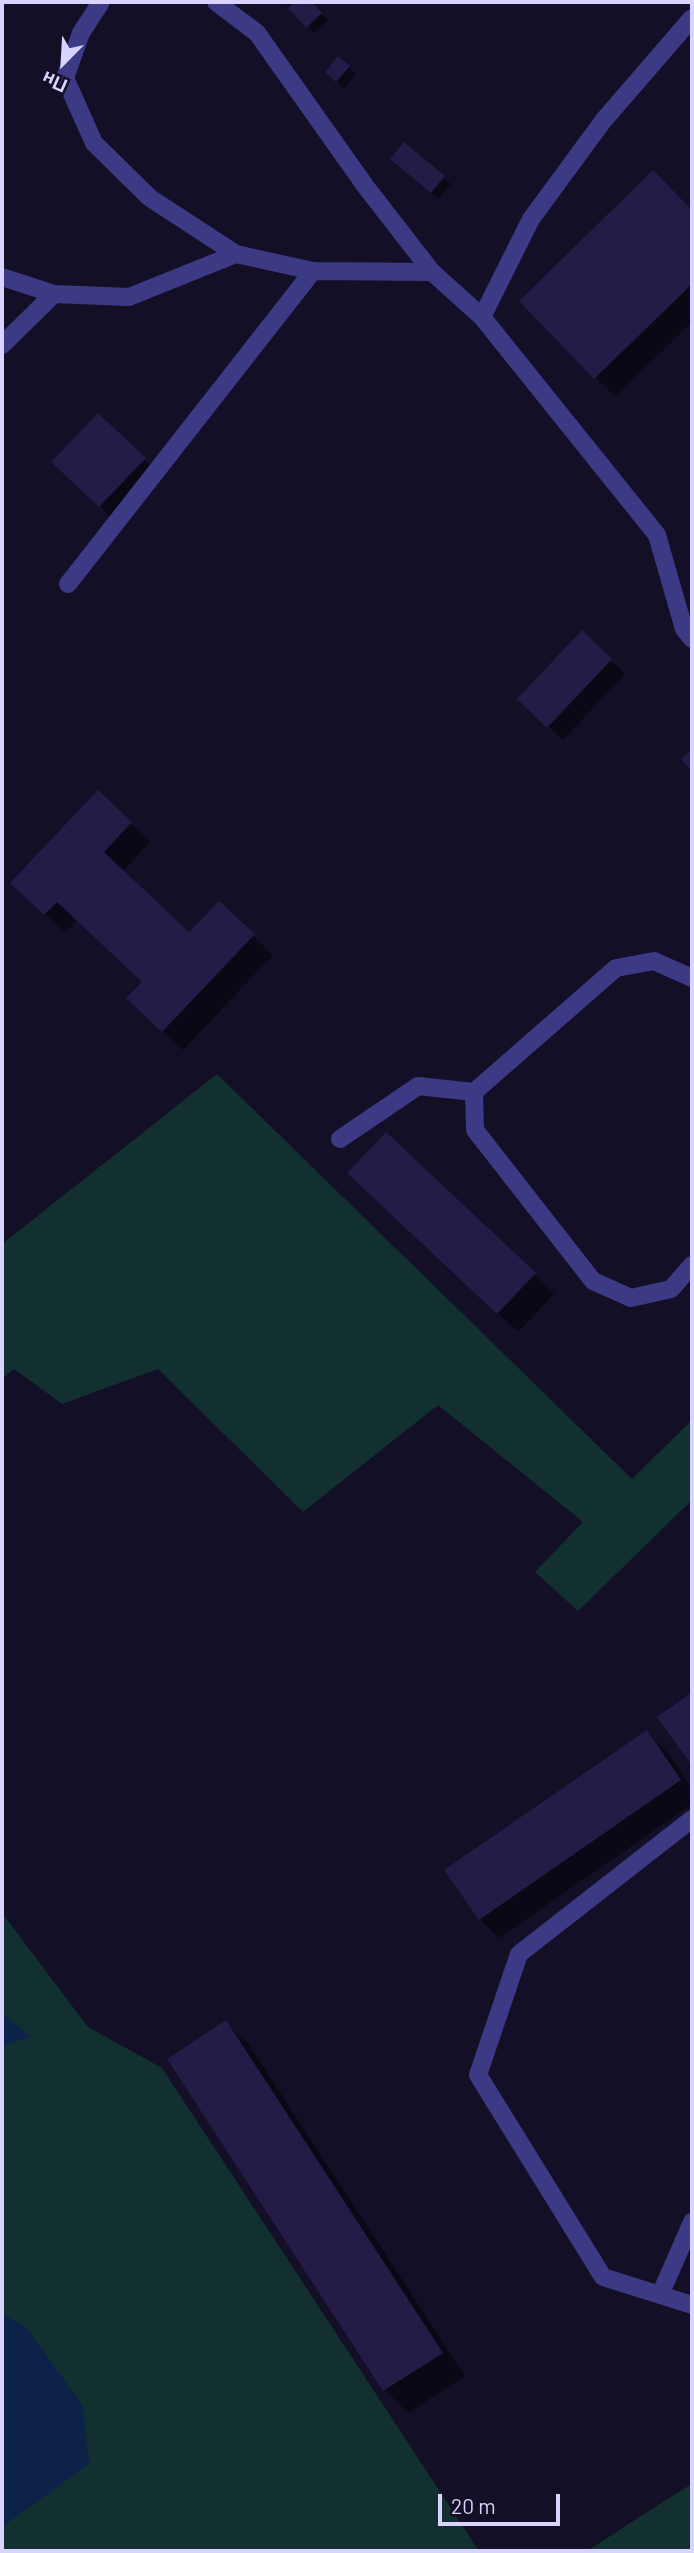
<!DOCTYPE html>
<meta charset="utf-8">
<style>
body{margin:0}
#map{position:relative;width:694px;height:2553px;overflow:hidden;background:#130f26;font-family:Barlow,sans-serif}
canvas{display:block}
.frame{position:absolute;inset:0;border:4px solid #d9d4ff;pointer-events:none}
.north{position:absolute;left:28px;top:28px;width:70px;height:70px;-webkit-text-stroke:5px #130f26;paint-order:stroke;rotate:204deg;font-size:19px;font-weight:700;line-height:28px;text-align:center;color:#d9d4ff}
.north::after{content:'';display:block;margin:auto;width:24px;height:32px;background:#d9d4ff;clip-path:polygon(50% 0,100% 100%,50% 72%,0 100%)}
.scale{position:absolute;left:438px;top:2494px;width:122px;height:32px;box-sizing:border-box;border:4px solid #d9d4ff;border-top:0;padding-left:9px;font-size:21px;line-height:24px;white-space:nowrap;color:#d9d4ff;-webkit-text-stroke:5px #130f26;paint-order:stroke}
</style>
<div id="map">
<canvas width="694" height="2553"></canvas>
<div class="frame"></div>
<div class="north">Пн</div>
<div class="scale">20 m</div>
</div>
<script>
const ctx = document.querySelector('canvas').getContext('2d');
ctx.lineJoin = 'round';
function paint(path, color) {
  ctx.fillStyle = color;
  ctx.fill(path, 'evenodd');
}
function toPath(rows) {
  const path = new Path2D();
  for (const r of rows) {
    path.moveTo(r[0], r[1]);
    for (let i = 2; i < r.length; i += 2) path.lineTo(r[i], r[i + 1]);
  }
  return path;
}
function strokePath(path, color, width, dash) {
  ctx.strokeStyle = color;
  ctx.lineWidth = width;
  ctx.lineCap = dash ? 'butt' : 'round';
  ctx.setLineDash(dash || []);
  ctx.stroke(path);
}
const green = toPath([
 [217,1074,632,1479,692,1420,692,1500,578,1611,535,1572,583,1522,438,1405,303,1512,158,1369,62,1404,14,1369,2,1379,2,1244],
 [2,1913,88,2027,162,2068,479,2551,2,2551],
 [692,2484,692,2551,587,2551,672,2496]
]);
const water = toPath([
 [2,2013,31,2037,2,2046],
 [2,2314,26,2327,83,2406,89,2464,2,2527]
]);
const shadow = toPath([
 [285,2,313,2,312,3,328,21,314,33],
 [349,67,356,74,344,88,334,79],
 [404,144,451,184,439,199,399,166],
 [653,173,692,212,692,322,615,397,521,301],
 [144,459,158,473,114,520,54,462],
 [582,632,625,674,563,740,520,699],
 [98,792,150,842,122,872,189,935,219,903,273,955,183,1050,148,1018,144,983,77,920,65,933,32,902],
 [386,1134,554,1294,518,1332,369,1192],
 [646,1732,666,1751,692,1789,692,1804,499,1938,480,1919],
 [226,2023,249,2045,465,2376,408,2413,385,2390,169,2060]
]);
const building = toPath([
 [295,2,312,2,322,13,306,28,288,8],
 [338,56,350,66,336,82,325,72],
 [404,142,445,176,431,193,390,159],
 [653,170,692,210,692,284,594,379,519,301],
 [98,413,146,458,99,507,51,462],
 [582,630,612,659,547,728,517,699],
 [692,749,692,771,681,759],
 [98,790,132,822,104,852,189,932,219,901,255,934,162,1032,126,998,142,982,57,902,44,915,10,883],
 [386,1132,536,1273,497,1314,347,1173],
 [692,1692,692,1761,690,1763,657,1717],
 [647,1730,681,1780,479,1920,444,1870],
 [226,2020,443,2353,383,2391,167,2059]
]);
const minor = toPath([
 [101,2,81,33,65,78,94,143,150,198,236,254,313,271,432,272],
 [216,2,257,33,366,187,432,272,482,317],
 [692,18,603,121,531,219,482,317,657,535,684,629,692,639],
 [2,277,54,294,129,297,236,254],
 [2,345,54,294],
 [68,584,313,271],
 [692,978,654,961,616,968,474,1092,475,1130,593,1281,631,1298,671,1289,692,1265],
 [340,1139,418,1086,474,1092],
 [692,1819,519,1954,478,2075,603,2277,692,2305],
 [660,2295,692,2222]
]);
paint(green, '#12302f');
paint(water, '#0c2248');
paint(shadow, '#0007');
paint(building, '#241b47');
strokePath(minor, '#3d3a85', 18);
</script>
